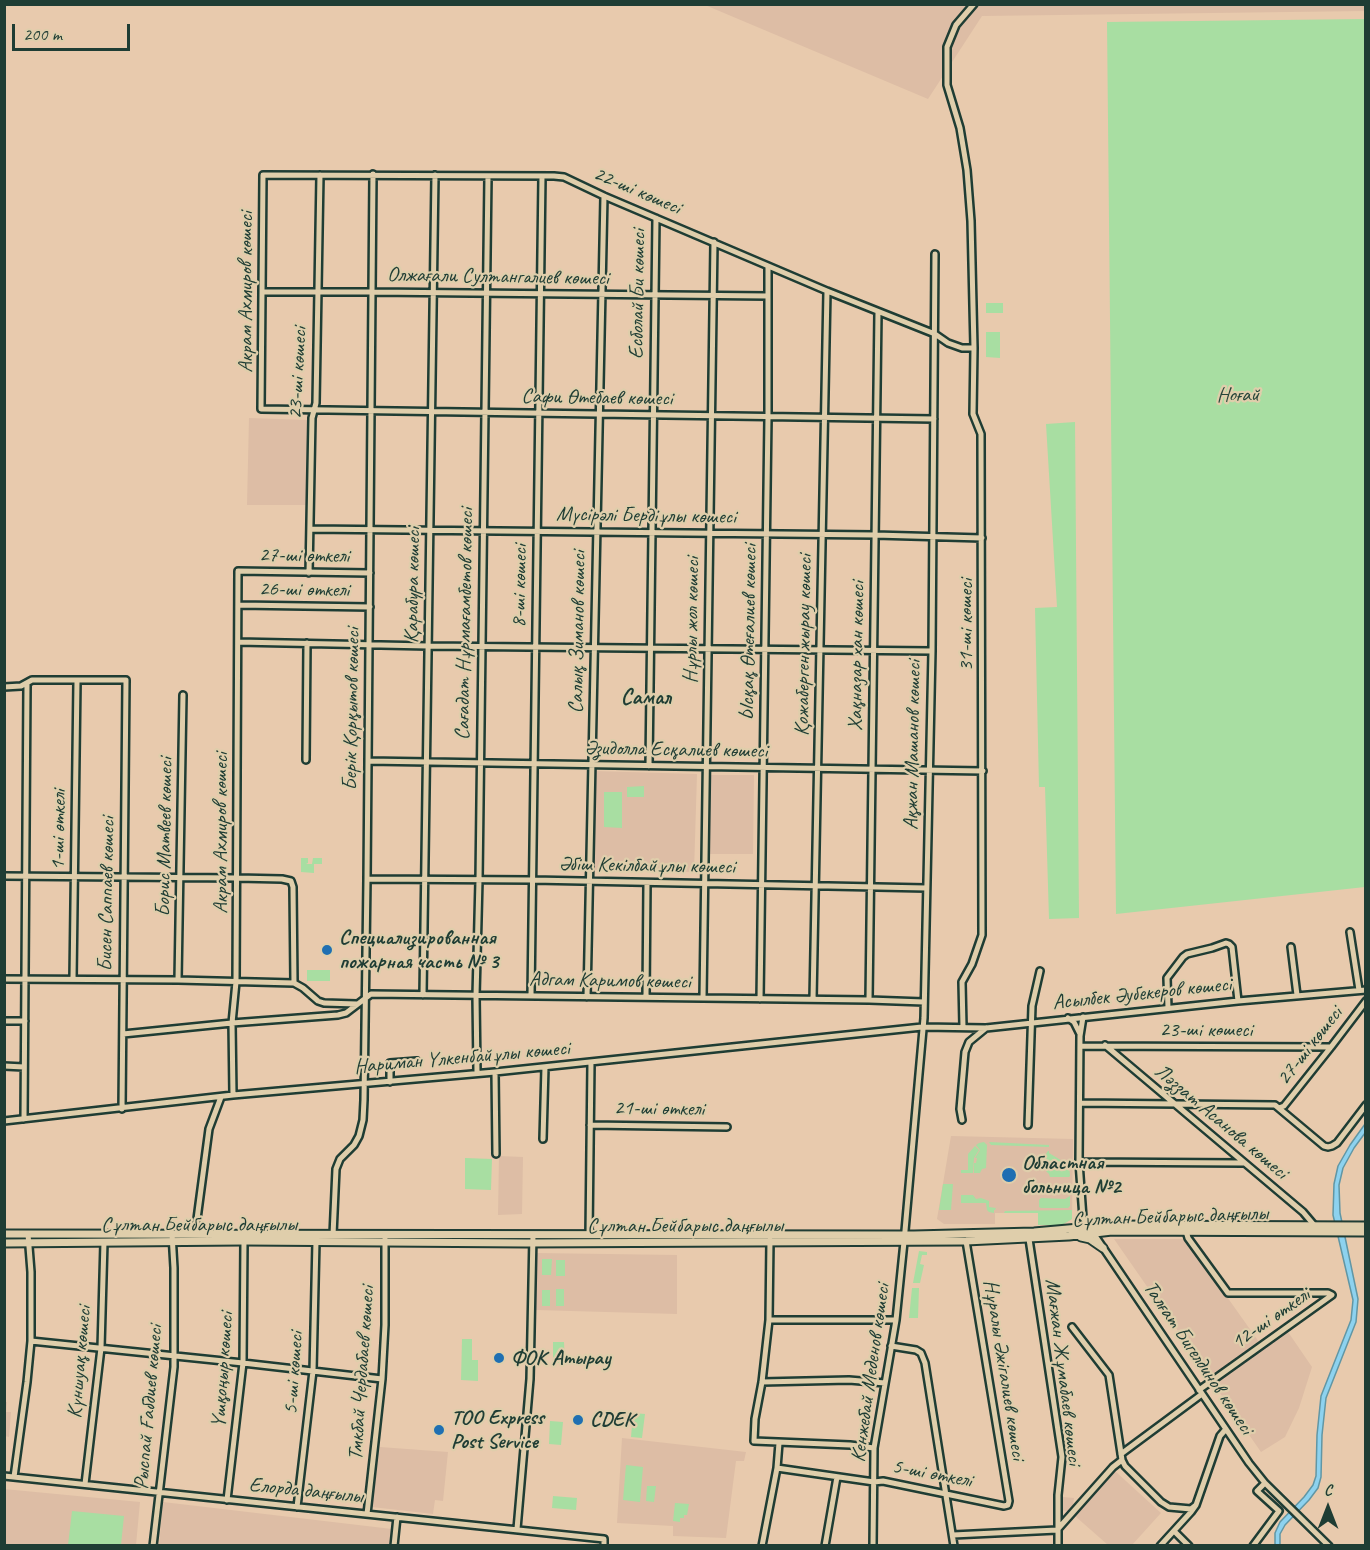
<!DOCTYPE html>
<meta charset="utf-8">
<style>
body{margin:0}
#map{position:relative;width:1370px;height:1550px;overflow:hidden;background:#e8caad;font-family:Caveat,sans-serif}
canvas{display:block}
.frame{position:absolute;inset:0;border:6px solid #1f3d34;pointer-events:none}
.north{position:absolute;left:1298px;top:1478px;width:60px;height:60px;-webkit-text-stroke:4px #dfceab;paint-order:stroke;rotate:0deg;font-size:16px;font-weight:700;line-height:24px;text-align:center;color:#1f3d34}
.north::after{content:'';display:block;margin:auto;width:21px;height:27px;background:#1f3d34;clip-path:polygon(50% 0,100% 100%,50% 72%,0 100%)}
.scale{position:absolute;left:12px;top:24px;width:118px;height:27px;box-sizing:border-box;border:3px solid #1f3d34;border-top:0;padding-left:8px;font-size:18px;line-height:21px;white-space:nowrap;color:#1f3d34;-webkit-text-stroke:4px #dfceab;paint-order:stroke}
</style>
<div id="map">
<canvas width="1370" height="1550"></canvas>
<div class="frame"></div>
<div class="north">С</div>
<div class="scale">200 m</div>
</div>
<script>
const ctx = document.querySelector('canvas').getContext('2d');
ctx.lineJoin = 'round';
function paint(path, color) {
  ctx.fillStyle = color;
  ctx.fill(path, 'evenodd');
}
function toPath(rows) {
  const path = new Path2D();
  for (const r of rows) {
    path.moveTo(r[0], r[1]);
    for (let i = 2; i < r.length; i += 2) path.lineTo(r[i], r[i + 1]);
  }
  return path;
}
function strokePath(path, color, width, dash) {
  ctx.strokeStyle = color;
  ctx.lineWidth = width;
  ctx.lineCap = dash ? 'butt' : 'round';
  ctx.setLineDash(dash || []);
  ctx.stroke(path);
}
function write(font, color, halo, rows, align = 'center') {
  ctx.font = font + ' Caveat,sans-serif';
  ctx.lineWidth = 4.5;
  ctx.setLineDash([]);
  ctx.textBaseline = 'middle';
  ctx.strokeStyle = halo;
  ctx.fillStyle = color;
  for (const [text, x, y, turn = 0] of rows) {
    ctx.save();
    ctx.translate(x, y);
    ctx.rotate((+turn || 0) * Math.PI / 180);
    ctx.textAlign = isNaN(turn) ? turn : align;
    if (halo) ctx.strokeText(text, 0, 0);
    ctx.fillText(text, 0, 0);
    ctx.restore();
  }
}
const built = toPath([
 [1365,4,1366,11,982,16,928,99,705,5],
 [249,418,308,420,306,505,247,505],
 [594,771,697,774,694,872,592,870],
 [709,775,754,775,753,854,707,854],
 [951,1136,1073,1139,1072,1219,1062,1225,1038,1225,1038,1213,995,1213,995,1224,944,1224,937,1219],
 [499,1156,523,1157,522,1214,498,1215],
 [1114,1239,1186,1239,1259,1342,1210,1377],
 [536,1253,677,1255,677,1314,536,1310],
 [1286,1329,1312,1367,1299,1408,1285,1437,1261,1452,1213,1383],
 [5,1402,7,1402,6,1412,11,1412,9,1437,5,1436],
 [622,1438,746,1452,744,1461,736,1461,726,1538,673,1536,673,1526,617,1523],
 [380,1447,448,1452,443,1501,435,1500,433,1514,372,1507],
 [1115,1471,1161,1513,1132,1545,1108,1545,1075,1516],
 [4,1489,140,1502,136,1545,5,1545],
 [1063,1497,1074,1498,1072,1512,1061,1510],
 [163,1502,392,1529,390,1545,159,1545]
]);
const green = toPath([
 [1365,19,1365,887,1116,914,1107,22],
 [986,303,1003,303,1003,313,986,313],
 [986,332,1000,332,1000,358,986,357],
 [1075,422,1079,918,1049,919,1045,787,1039,787,1035,608,1057,607,1046,424],
 [644,786,644,797,627,797,627,787],
 [604,792,622,792,622,828,604,827],
 [301,858,308,858,308,863,306,864,312,864,313,858,322,858,322,864,314,864,314,873,301,872],
 [307,970,330,970,330,981,307,981],
 [984,1142,987,1145,986,1168,982,1169,980,1173,974,1173,974,1163,976,1163,977,1158,975,1158,980,1150,976,1145,979,1143],
 [989,1142,1049,1145,1049,1147,991,1145],
 [975,1146,979,1150,974,1158,973,1173,961,1173,961,1170,968,1170,968,1154],
 [1048,1151,1049,1151,1049,1153,1069,1165,1070,1176,1069,1177,1050,1177,1049,1174,1046,1171,1046,1154],
 [465,1158,492,1159,491,1190,465,1189],
 [943,1184,953,1184,951,1210,939,1210],
 [961,1195,973,1195,976,1199,981,1198,989,1201,989,1207,996,1208,995,1210,994,1210,994,1213,989,1212,987,1210,986,1203,961,1203],
 [1070,1196,1070,1206,1068,1208,1041,1208,1039,1207,1039,1200,1041,1198,1065,1199],
 [1072,1210,1072,1219,1062,1225,1038,1225,1038,1213,1004,1213,1005,1211],
 [919,1251,927,1252,927,1255,922,1255,920,1264,924,1265,920,1283,913,1283],
 [542,1259,552,1259,551,1275,542,1275],
 [556,1260,565,1260,565,1276,556,1276],
 [912,1288,919,1288,918,1318,909,1318],
 [556,1289,564,1289,564,1306,556,1306],
 [542,1290,550,1290,550,1306,542,1306],
 [462,1339,472,1339,472,1360,478,1360,478,1381,461,1380],
 [553,1342,564,1342,565,1363,553,1363],
 [633,1413,645,1414,642,1438,631,1437],
 [550,1421,563,1422,561,1445,549,1444],
 [626,1465,643,1467,640,1502,623,1500],
 [647,1486,656,1486,654,1502,646,1501],
 [553,1496,577,1498,576,1510,552,1508],
 [675,1503,689,1504,687,1515,684,1515,684,1518,680,1518,680,1522,673,1521],
 [72,1511,124,1516,121,1545,68,1545]
]);
const water = toPath([
 [1365,1124,1365,1133,1354,1148,1343,1168,1339,1185,1340,1213,1358,1299,1356,1322,1326,1398,1322,1435,1321,1477,1318,1488,1309,1500,1285,1525,1280,1534,1280,1545,1275,1546,1275,1533,1280,1522,1304,1497,1313,1485,1316,1476,1317,1435,1321,1396,1351,1320,1353,1300,1333,1215,1334,1184,1338,1166,1350,1145,1365,1124]
]);
const minor = toPath([
 [263,292,373,292,768,296],
 [934,419,261,409,263,175,554,176,564,177,604,196,827,291,935,334,948,343,962,348,974,348],
 [310,529,875,535,982,538],
 [309,573,312,418,316,403,320,175],
 [239,605,370,607],
 [238,642,428,646,932,651],
 [4,687,21,686,32,680,126,680,122,1109],
 [306,760,307,643],
 [368,761,983,771],
 [649,766,656,218],
 [4,876,237,878,282,879,291,881,293,887,294,983],
 [367,879,533,880,926,888],
 [1350,932,1359,990],
 [1291,947,1297,995],
 [4,979,178,980,294,983,303,988,318,1001,324,1003,357,1004],
 [73,979,77,681],
 [178,980,183,695],
 [423,995,435,175],
 [531,996,542,176],
 [587,997,604,196],
 [646,997,647,883],
 [703,998,714,242],
 [760,999,768,417,768,266],
 [813,999,827,291],
 [869,1000,878,312],
 [1168,1008,1167,978,1183,957,1187,954,1212,948,1226,943,1229,944,1232,947,1238,1001],
 [1083,1017,1080,1036,1079,1162,1083,1218,1249,1463,1265,1483,1329,1546],
 [1068,1018,1074,1022,1080,1034],
 [4,1021,25,1021],
 [963,1027,962,982,972,964,982,935,981,434,973,414,974,348,971,221,967,170,960,128,947,85,947,47,956,25,974,4],
 [123,1034,232,1023,338,1015,346,1013,371,994,869,1000,924,1002],
 [1105,1045,1303,1212,1314,1225],
 [1081,1046,1331,1047],
 [4,1066,24,1067],
 [477,1072,476,996,479,880,488,176],
 [495,1072,496,1154],
 [390,1082,390,1063,417,1061],
 [233,1095,232,1023,236,982,238,571,370,573],
 [1080,1103,1275,1105,1324,1146,1328,1147,1332,1146,1337,1143,1366,1105],
 [1279,1108,1284,1106,1331,1047,1366,1001],
 [24,1119,27,684],
 [962,1120,960,1109,965,1052,969,1042,986,1028],
 [4,1121,233,1095,495,1072,922,1027,986,1028,1238,1001,1366,990],
 [590,1125,727,1127],
 [1028,1125,1032,1006,1040,971],
 [543,1139,545,1067],
 [1079,1162,1243,1163],
 [1186,1231,1188,1238,1228,1293,1328,1293,1332,1295,1199,1390],
 [195,1234,209,1129,221,1097],
 [333,1235,336,1169,340,1159,354,1145,359,1136,363,1120,364,1100,367,879,373,174],
 [589,1235,591,1062],
 [1029,1239,1062,1457,1058,1495,1058,1546],
 [770,1240,769,1320,762,1382,755,1419,754,1441,850,1445,874,1448],
 [769,1320,896,1320],
 [1072,1327,1109,1375,1122,1460,1125,1466,1161,1502,1169,1507,1191,1509,1196,1505],
 [31,1341,243,1363,382,1379],
 [891,1346,916,1350,921,1353,925,1363,954,1546],
 [762,1382,849,1380,885,1383],
 [1121,1454,1202,1394],
 [777,1468,874,1482,883,1481,1004,1506,1008,1505,1009,1501,966,1241],
 [4,1476,604,1539,604,1546],
 [14,1477,27,1382,31,1341,31,1272,28,1234],
 [85,1484,101,1348,104,1242],
 [227,1500,243,1363,244,1241],
 [297,1507,313,1371,316,1241],
 [367,1514,382,1379,385,1325,385,1239],
 [517,1529,530,1379,533,1235],
 [1174,1531,1189,1546],
 [953,1535,1057,1530,1113,1467,1122,1460],
 [153,1546,174,1367,174,1268,172,1234],
 [394,1546,397,1517],
 [762,1546,777,1468,779,1443],
 [825,1546,837,1477],
 [873,1546,874,1448,896,1320,904,1242,924,1018,932,651,935,254],
 [1160,1546,1191,1512,1196,1505,1220,1436,1226,1429],
 [1253,1546,1279,1511,1257,1491,1265,1483]
]);
const major = toPath([
 [4,1234,914,1235,1034,1232,1113,1225,1366,1226],
 [1081,1237,1090,1239,1103,1248],
 [4,1243,244,1241,526,1243,966,1241,1069,1236,1112,1231,1366,1232]
]);
const markers = [
 [327,950,6,"#1f6fb2"],
 [1009,1175,8,"#1f6fb2"],
 [499,1358,6,"#1f6fb2"],
 [578,1420,6,"#1f6fb2"],
 [439,1430,6,"#1f6fb2"]
];
const streetNames = [
 ["22-ші көшесі",637,191,23],
 ["Олжағали Султангалиев көшесі",498,277,1],
 ["Акрам Ахмиров көшесі",246,292,-90],
 ["Есболай Би көшесі",638,294,-89],
 ["23-шi көшесi",298,373,-87],
 ["Сафи Өтебаев көшесі",597,398,1],
 ["Мүсірәлі Бердіұлы көшесі",646,516,1],
 ["27-ші өткелі",304,556,1],
 ["Қарабура көшесі",413,585,-89],
 ["8-шi көшесi",520,586,-89],
 ["26-ші өткелі",304,590,1],
 ["Нұрлы жол көшесі",692,620,-89],
 ["Сағадат Нұрмағамбетов көшесі",465,624,-89],
 ["31-ші көшесі",966,625,-90],
 ["Салық Зиманов көшесі",578,632,-89],
 ["Ысқақ Өтеғалиев көшесі",749,632,-89],
 ["Қожаберген жырау көшесі",804,645,-89],
 ["Хақназар хан көшесі",857,656,-89],
 ["Берік Қорқытов көшесі",352,709,-89],
 ["Ақжан Машанов көшесі",913,745,-89],
 ["Әзидолла Есқалиев көшесі",676,750,1],
 ["1-ші өткелі",59,830,-89],
 ["Акрам Ахмиров көшесі",221,833,-90],
 ["Борис Матвеев көшесі",165,837,-89],
 ["Әбіш Кекілбайұлы көшесі",647,866,1],
 ["Бисен Саппаев көшесі",107,894,-89],
 ["Адгам Каримов көшесі",610,981,1],
 ["Асылбек Әубекеров көшесі",1142,994,-6],
 ["23-ші көшесі",1206,1030],
 ["27-ші көшесі",1310,1046,-52],
 ["Нариман Үлкенбайұлы көшесі",462,1058,-5],
 ["21-ші өткелі",659,1109,1],
 ["Ләззат Асанова көшесі",1221,1122,40],
 ["Сұлтан Бейбарыс даңғылы",1170,1217,-2],
 ["Сұлтан Бейбарыс даңғылы",199,1225],
 ["Сұлтан Бейбарыс даңғылы",685,1226],
 ["12-ші өткелі",1271,1319,-35],
 ["Талғат Бигелдинов көшесі",1198,1358,56],
 ["Күншуақ көшесі",80,1362,-85],
 ["Үшқоңыр көшесі",223,1370,-86],
 ["Нұралы Әжiгалиев көшесi",1004,1370,81],
 ["Мағжан Жұмабаев көшесі",1063,1372,83],
 ["5-ші көшесі",294,1373,-86],
 ["Тмкбай Чердабаев көшесі",362,1373,-86],
 ["Кенжебай Меденов көшесі",871,1373,-82],
 ["Рыспай Ғабдиев көшесі",149,1407,-85],
 ["5-ші өткелі",932,1474,11],
 ["Елорда даңғылы",306,1491,6]
];
const parkNames = [
 ["Ноғай",1238,395]
];
const poiNames = [
 ["Специализированная",339,938],
 ["пожарная часть № 3",339,962],
 ["Областная",1022,1163],
 ["больница №2",1022,1187],
 ["ФОК Атырау",511,1358],
 ["ТОО Express",451,1418],
 ["Post Service",451,1442],
 ["CDEK",590,1420]
];
const neighbourhoodNames = [
 ["Самал",646,698]
];
paint(built, '#ddbda5');
paint(green, '#a8dea2');
paint(water, '#8dd2ef');
strokePath(water, '#6196a4', 1.5);
strokePath(minor, '#1f3d34', 10);
strokePath(major, '#1f3d34', 11);
strokePath(minor, '#dfceab', 5);
strokePath(major, '#dfceab', 7);
for (const [x, y, r, color] of markers) {
  const dot = new Path2D();
  dot.arc(x, y, r, 0, 2 * Math.PI);
  ctx.fillStyle = color;
  ctx.fill(dot);
  strokePath(dot, '#dfceab', 2);
}
write('21px', '#1f3d34', '#dfceab', streetNames);
write('21px', '#26453a', '#dfceab', parkNames);
write('bold 21px', '#1f3d34', '#dfceab', poiNames, 'left');
write('bold 22px', '#1f3d34', '#dfceab', neighbourhoodNames);
</script>
